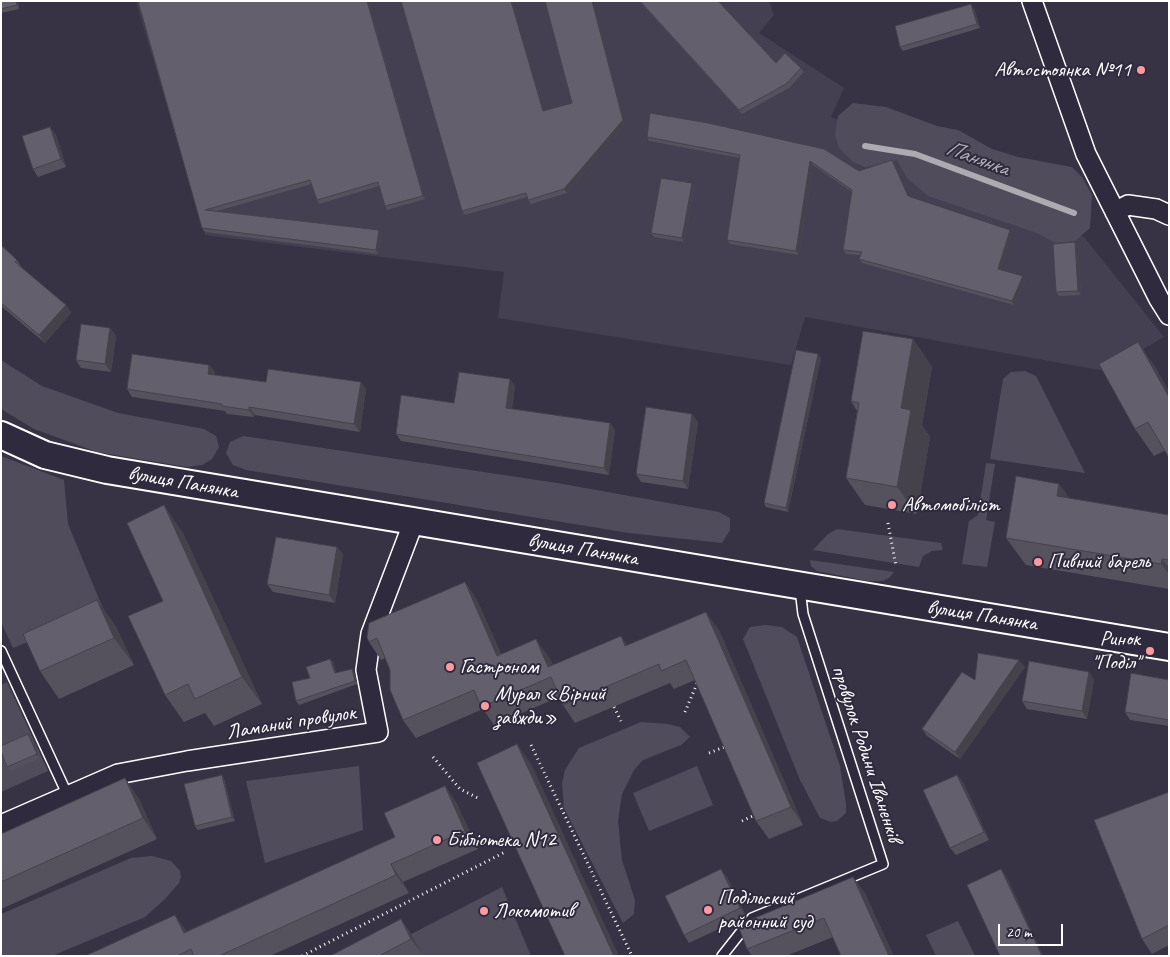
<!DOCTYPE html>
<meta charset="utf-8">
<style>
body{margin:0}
#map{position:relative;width:1170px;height:957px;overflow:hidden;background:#373345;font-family:Caveat,sans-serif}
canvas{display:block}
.frame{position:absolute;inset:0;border:2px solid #fff;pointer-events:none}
.scale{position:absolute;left:998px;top:924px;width:65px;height:22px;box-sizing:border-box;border:2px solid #fff;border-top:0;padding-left:6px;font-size:15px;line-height:18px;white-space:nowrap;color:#fff;-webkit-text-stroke:4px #2f2a3d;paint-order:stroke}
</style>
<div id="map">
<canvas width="1170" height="957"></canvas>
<div class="frame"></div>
<div class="scale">20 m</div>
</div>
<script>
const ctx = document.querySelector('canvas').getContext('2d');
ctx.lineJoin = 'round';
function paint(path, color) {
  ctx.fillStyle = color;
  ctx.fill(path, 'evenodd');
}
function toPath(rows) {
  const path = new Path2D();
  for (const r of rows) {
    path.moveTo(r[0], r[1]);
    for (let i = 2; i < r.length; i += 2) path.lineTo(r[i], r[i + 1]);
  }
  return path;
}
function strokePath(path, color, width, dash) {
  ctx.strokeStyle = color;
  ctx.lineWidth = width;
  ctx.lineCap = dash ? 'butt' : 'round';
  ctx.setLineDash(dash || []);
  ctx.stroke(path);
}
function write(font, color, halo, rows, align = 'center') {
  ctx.font = font + ' Caveat,sans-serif';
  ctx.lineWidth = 4;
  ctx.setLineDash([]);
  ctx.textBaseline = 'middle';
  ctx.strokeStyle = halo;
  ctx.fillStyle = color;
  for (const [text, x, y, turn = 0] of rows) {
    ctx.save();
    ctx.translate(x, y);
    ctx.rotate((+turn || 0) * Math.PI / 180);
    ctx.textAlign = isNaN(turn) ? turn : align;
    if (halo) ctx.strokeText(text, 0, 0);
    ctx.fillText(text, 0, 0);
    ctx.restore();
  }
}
const built = toPath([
 [136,1,769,1,774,15,759,33,844,88,831,117,1084,237,1164,337,1105,371,805,317,791,365,498,318,504,272,205,235]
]);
const green = toPath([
 [853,103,886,107,937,126,958,130,992,149,1018,157,1072,167,1082,177,1092,195,1090,228,1075,241,1055,243,1037,233,928,196,907,178,897,160,865,167,853,162,839,148,835,135,838,116],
 [1,360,42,386,118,413,204,429,216,436,219,447,212,459,202,465,187,467,97,452,34,429,1,409],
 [1025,371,1036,376,1085,473,990,459,1003,379,1011,372],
 [243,436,557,483,719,512,730,518,730,530,722,543,629,533,246,470,233,465,226,453,230,442],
 [1,456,64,480,68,524,104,611,13,648,1,622],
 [986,463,995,464,986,520,995,522,987,567,962,564,969,521,978,515],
 [837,529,941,543,943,550,932,551,923,556,919,567,813,550,828,534],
 [810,560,894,572,889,578,883,581,868,581,817,571,811,566],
 [766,625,782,627,797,637,840,766,846,804,846,813,837,821,831,822,820,818,800,780,743,639,750,627],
 [7,682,48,771,1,792,1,685],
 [641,722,668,724,680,727,690,737,681,745,643,760,634,770,622,794,618,821,622,860,635,900,634,914,623,923,564,808,562,783,565,770,579,748],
 [359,766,363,830,265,863,246,781],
 [697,766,713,805,649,831,633,793],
 [152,856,171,861,180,871,181,877,179,883,165,899,145,917,52,956,1,956,1,914,131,858],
 [502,887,531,956,369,956],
 [958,921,975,956,936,956,926,935]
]);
const stream = toPath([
 [865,146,915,154,1074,213]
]);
const path = toPath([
 [888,523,896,566],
 [614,707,621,721],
 [685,712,698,681],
 [531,745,632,956],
 [709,753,727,746],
 [433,757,460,789,480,799],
 [742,821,757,814],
 [302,956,505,852]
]);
const service = toPath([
 [1,651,68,796],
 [722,956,752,918,883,864,803,614,800,589]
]);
const minor = toPath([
 [1032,1,1086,154,1159,299,1169,315],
 [1115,212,1128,205,1156,209,1169,215],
 [1,825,118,774,187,761,378,732,366,670,371,634,414,521]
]);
const secondary = toPath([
 [1,435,45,455,107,470,1169,647]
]);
const wall = toPath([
 [1,1,18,1,19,9,1,13],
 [138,1,368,1,425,199,387,210,385,206,379,186,319,204,317,200,312,184,217,211,379,230,382,234,378,254,205,232,202,228],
 [512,1,544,111,626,124,567,193,531,204,527,197,465,215,462,211],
 [639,1,718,1,776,63,801,68,804,72,789,88,742,114],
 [974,8,980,28,903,51,900,47],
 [650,113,859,171,895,164,909,197,1010,230,1012,234,1001,270,1026,280,1014,305,862,263,859,259,860,255,846,254,843,250,852,192,813,165,799,255,730,244,727,240,740,158,649,141,647,137],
 [50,127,56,135,66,167,38,177,33,169],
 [692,183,694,187,684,242,654,237,651,233],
 [1075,242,1078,246,1081,295,1059,296,1056,292],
 [1,245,17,260,22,268,66,305,71,313,45,343,1,306],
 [110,328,116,336,111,372,81,368,76,360],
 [913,339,932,367,922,425,930,437,917,514,865,505,846,478,857,411,851,401],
 [1138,342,1157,370,1164,451,1154,456,1135,429],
 [821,358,788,512,766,507,764,503],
 [209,365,215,372,214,375,266,382,366,389,360,432,255,415,254,417,227,414,225,411,132,397,127,389],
 [515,386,512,409,610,423,615,430,609,475,401,441,396,434,454,403],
 [698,422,688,489,641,482,636,474],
 [1059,484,1069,498,1169,515,1169,589,1026,565,1006,538],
 [183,533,262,704,214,726,205,713,184,722,165,695,163,601],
 [337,547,343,554,335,603,273,592,267,584],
 [465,582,477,600,501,654,549,657,553,665,628,646,719,630,803,825,769,839,756,821,695,680,674,689,670,683,575,723,563,705,559,697,494,725,483,709,416,738,403,720,390,670,385,658,381,660,369,642],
 [97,600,116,627,134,665,59,699,40,671],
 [330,659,333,662,336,672,355,673,357,684,299,705,296,701,310,678],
 [1025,667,960,759,927,736,922,729,975,680],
 [1089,672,1094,680,1087,719,1027,709,1022,701],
 [1169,680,1169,726,1130,720,1125,712],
 [28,734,31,738,40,758,10,771,7,767],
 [222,775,224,779,235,821,198,830,195,826],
 [125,778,139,799,157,839,1,909,1,834],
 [963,782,989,840,956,855,950,848],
 [445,786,457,804,478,849,403,882,409,893,270,956,85,956,187,931,395,837],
 [1169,792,1169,945,1152,954,1142,939],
 [727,877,746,916,689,943,684,935],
 [853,877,866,895,833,937,786,956,752,956,747,949],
 [401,919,411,934,422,954,419,956,330,956]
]);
const shadedWall = toPath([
 [16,1,18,1,19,9,17,5],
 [367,1,368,1,425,199,423,196],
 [511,1,512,1,546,115,543,111],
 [592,1,594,1,626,124,567,193,564,189],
 [971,4,974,8,980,28,977,24],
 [50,127,56,135,66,167,61,159],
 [892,160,895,164,911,200,908,196],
 [810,161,813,165,799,255,796,251],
 [692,183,694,187,684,242,682,238],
 [379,230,382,234,378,254,376,250],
 [1010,230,1012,234,1001,273,998,269],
 [1075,242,1078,246,1081,295,1078,291],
 [1023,276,1026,280,1014,305,1012,301],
 [66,305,71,313,45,343,39,335],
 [110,328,116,336,111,372,105,364],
 [913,339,932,367,922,425,930,437,917,514,897,487,901,408],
 [1138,342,1157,370,1169,391,1169,397],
 [818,354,821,358,788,512,786,508],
 [209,365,215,372,213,382,208,374],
 [510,379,515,386,511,415,506,408],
 [361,382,366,389,360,432,354,424],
 [249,407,255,415,254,417,249,410],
 [692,414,698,422,688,489,683,481],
 [610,423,615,430,609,475,604,468],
 [1059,484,1078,511,1057,496],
 [164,505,183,533,262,704,242,677],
 [337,547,343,554,335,603,329,595],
 [1162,559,1169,568,1169,574,1161,564],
 [465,582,477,600,510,674,497,656],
 [97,600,116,627,134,665,114,638],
 [706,612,719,630,803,825,791,807],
 [621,636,633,654,625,646],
 [536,639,549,657,561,685,548,667],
 [330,659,333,662,338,677,335,673],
 [1019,660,1025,667,960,759,955,752],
 [352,669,355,673,357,684,355,681],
 [1089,672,1094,680,1087,719,1082,711],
 [28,734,31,738,40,758,37,754],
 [517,744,532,765,619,956,614,956],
 [222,775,224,779,235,821,232,817],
 [957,775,963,782,989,840,984,832],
 [125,778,139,799,157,839,143,818],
 [445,786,457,804,478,849,465,831],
 [391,864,403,882,409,893,396,875],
 [721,869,727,877,746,916,740,908],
 [1001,869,1007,877,1043,956,1042,956],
 [853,877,866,895,894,956,889,956],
 [175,915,188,933,184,933],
 [401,919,411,934,422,954,411,939]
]);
const building = toPath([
 [1,1,16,1,17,5,1,9,1,1],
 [138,1,367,1,423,196,385,206,378,182,317,200,310,180,205,210,379,230,376,250,202,228,138,1],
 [401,1,511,1,543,111,572,103,545,1,592,1,623,120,564,189,528,200,526,193,462,211,401,1],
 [640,1,718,1,776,63,785,53,801,68,786,84,739,110,640,1],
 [971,4,977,24,900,47,895,26,971,4],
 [650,113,708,123,824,149,859,171,892,160,908,196,1010,230,998,269,1023,276,1012,301,859,259,862,252,843,250,852,190,810,161,796,251,727,240,740,155,647,137,650,113],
 [50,127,61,159,33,169,22,136,50,127],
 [661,178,692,183,682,238,651,233,661,178],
 [1075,242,1078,291,1056,292,1053,244,1075,242],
 [1,245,17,260,15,262,66,305,39,335,1,303,1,245],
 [81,324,110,328,105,364,76,360,81,324],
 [863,331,913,339,901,408,911,410,897,487,846,478,859,403,851,401,863,331],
 [1138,342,1169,397,1169,458,1148,422,1135,429,1099,364,1138,342],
 [796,350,818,354,786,508,764,503,796,350],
 [132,354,209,365,208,374,266,382,268,369,361,382,354,424,249,407,249,410,222,406,222,404,127,389,132,354],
 [459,372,510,379,506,408,610,423,604,468,396,434,401,395,454,403,459,372],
 [646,407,692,414,683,481,636,474,646,407],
 [1016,476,1059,484,1057,496,1169,515,1169,560,1162,559,1161,564,1006,538,1016,476],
 [164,505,242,677,195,699,188,684,165,695,128,616,163,601,127,523,164,505],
 [276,537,337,547,329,595,267,584,276,537],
 [465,582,497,656,536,639,548,667,621,636,625,646,706,612,791,807,756,821,686,660,661,671,659,664,563,705,551,677,481,707,474,690,403,720,390,690,390,670,377,638,369,642,367,637,369,623,465,582],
 [97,600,114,638,40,671,23,634,97,600],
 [978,653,1019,660,955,752,922,729,962,672,975,680,978,653],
 [330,659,335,673,352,669,355,681,296,701,292,682,310,678,306,667,330,659],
 [1029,661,1089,672,1082,711,1022,701,1029,661],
 [1131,673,1169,680,1169,720,1125,712,1131,673],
 [28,734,37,754,7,767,1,751,1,746,28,734],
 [517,744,614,956,565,956,477,763,517,744],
 [222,775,232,817,195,826,184,784,222,775],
 [957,775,984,832,950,848,923,790,957,775],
 [125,778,143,818,1,882,1,834,125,778],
 [445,786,465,831,391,864,396,875,219,956,194,956,191,949,177,956,85,956,175,915,184,933,395,837,384,813,445,786],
 [1169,792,1169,925,1142,939,1094,820,1169,792],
 [721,869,740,908,684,935,665,896,721,869],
 [1001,869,1042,956,1000,956,967,885,1001,869],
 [853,877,889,956,841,956,824,918,747,949,738,925,853,877],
 [401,919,411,939,379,956,330,956,401,919]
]);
const markers = [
 [1141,70,5,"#ff9aa2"],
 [892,505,5,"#ff9aa2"],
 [1038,562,5,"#ff9aa2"],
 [1150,651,5,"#ff9aa2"],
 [450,667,5,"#ff9aa2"],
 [485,706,5,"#ff9aa2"],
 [437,840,5,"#ff9aa2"],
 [708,910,5,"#ff9aa2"],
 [484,911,5,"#ff9aa2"]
];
const poiNames = [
 ["Автостоянка №11",1131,70,"right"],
 ["Автомобіліст",902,505],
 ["Пивний барель",1048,562],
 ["Ринок",1140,639,"right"],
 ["\"Поділ\"",1140,663,"right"],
 ["Гастроном",460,667],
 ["Мурал «Вірний",495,694],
 ["завжди»",495,718],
 ["Бібліотека N12",447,840],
 ["Подільский",718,898],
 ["районний суд",718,922],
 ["Локомотив",494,911]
];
const streetNames = [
 ["вулиця Панянка",183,483,10],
 ["вулиця Панянка",583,550,10],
 ["вулиця Панянка",982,616,9],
 ["Ламаний провулок",291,723,-9],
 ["провулок Родини Іваненків",866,754,72]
];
const waterNames = [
 ["Панянка",977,159,20]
];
paint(built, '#444051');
paint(green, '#514c5c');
strokePath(stream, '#adabb2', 6);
strokePath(service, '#fff', 12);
strokePath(minor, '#fff', 22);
strokePath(secondary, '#fff', 30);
strokePath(path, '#fff', 3, [1, 4]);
strokePath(service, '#2f2a3d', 9);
strokePath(minor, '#2f2a3d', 19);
strokePath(secondary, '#2f2a3d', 26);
paint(wall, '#55525e');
paint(shadedWall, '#45424c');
paint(building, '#635f6d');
strokePath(building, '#45424c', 1);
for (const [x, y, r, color] of markers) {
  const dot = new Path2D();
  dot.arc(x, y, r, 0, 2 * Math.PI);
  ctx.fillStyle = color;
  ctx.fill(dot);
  strokePath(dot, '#2f2a3d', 2);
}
write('21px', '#fff', '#2f2a3d', poiNames, 'left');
write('21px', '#fff', '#2f2a3d', streetNames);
write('italic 22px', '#b4b2b9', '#2f2a3d', waterNames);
</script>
